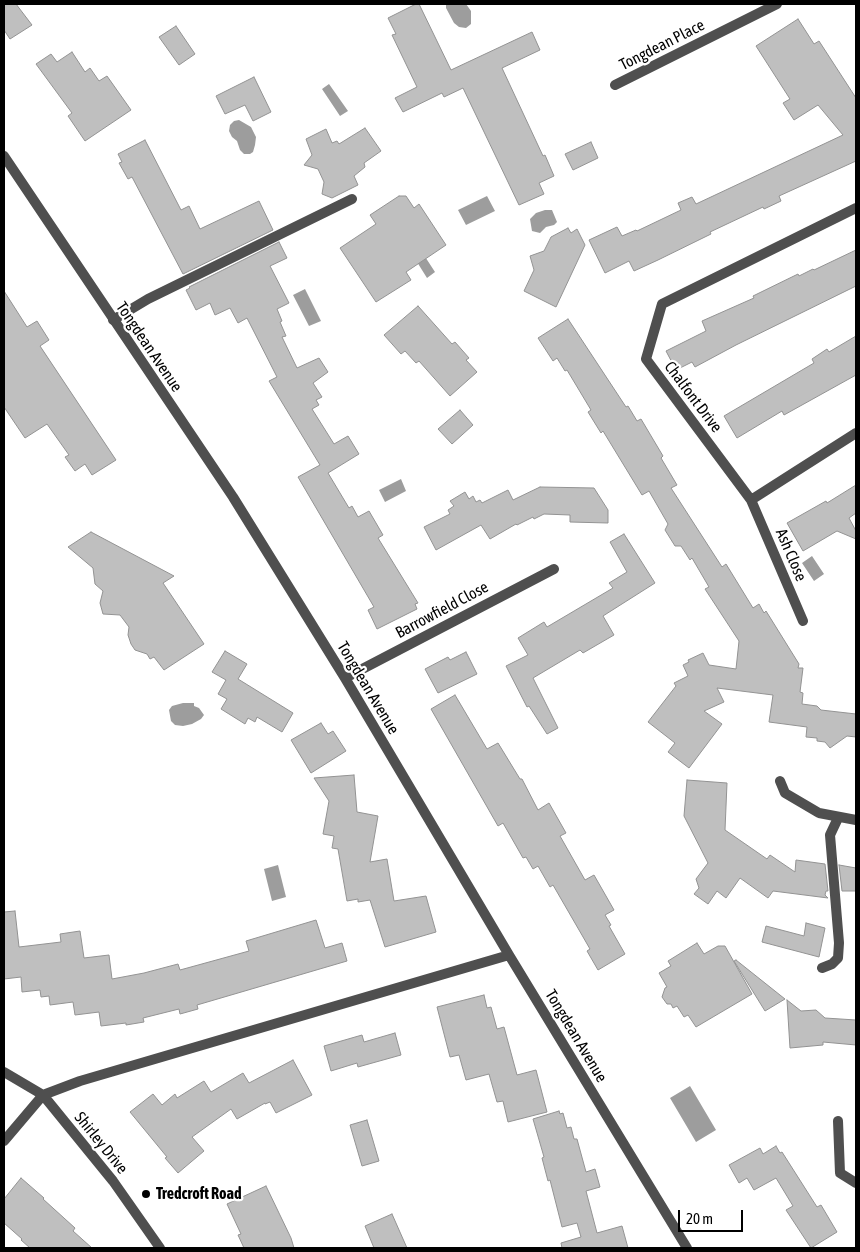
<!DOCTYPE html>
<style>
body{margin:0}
#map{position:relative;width:860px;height:1252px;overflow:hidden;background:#fff;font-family:"Asap Condensed",sans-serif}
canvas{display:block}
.frame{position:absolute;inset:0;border:5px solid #000;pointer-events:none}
.scale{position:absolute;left:678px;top:1210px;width:65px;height:22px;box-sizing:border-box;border:2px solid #000;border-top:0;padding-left:6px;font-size:15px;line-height:18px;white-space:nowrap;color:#000;-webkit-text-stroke:4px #fff;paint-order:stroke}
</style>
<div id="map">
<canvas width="860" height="1252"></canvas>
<div class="frame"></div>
<div class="scale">20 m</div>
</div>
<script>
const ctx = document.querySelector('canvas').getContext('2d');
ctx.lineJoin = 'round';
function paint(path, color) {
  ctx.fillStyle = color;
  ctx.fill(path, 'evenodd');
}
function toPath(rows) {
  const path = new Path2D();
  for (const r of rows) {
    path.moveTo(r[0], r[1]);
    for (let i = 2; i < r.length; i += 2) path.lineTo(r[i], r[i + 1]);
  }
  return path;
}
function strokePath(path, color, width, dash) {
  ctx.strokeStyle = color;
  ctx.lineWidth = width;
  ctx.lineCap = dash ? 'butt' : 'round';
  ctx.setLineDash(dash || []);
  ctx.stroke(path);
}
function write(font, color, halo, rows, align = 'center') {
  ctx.font = font + ' "Asap Condensed",sans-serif';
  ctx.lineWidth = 4.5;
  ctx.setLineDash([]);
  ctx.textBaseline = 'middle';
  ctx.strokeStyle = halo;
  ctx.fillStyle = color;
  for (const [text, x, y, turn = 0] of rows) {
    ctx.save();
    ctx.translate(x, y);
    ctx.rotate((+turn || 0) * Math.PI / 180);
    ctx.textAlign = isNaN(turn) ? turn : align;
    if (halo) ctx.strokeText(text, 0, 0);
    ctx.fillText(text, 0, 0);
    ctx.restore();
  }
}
const water = toPath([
 [446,4,466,4,471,11,471,24,466,28,459,27,454,23,446,8],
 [329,84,348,111,340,116,322,89],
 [239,120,251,127,256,137,255,145,253,152,250,154,244,154,240,150,237,141,232,137,229,131,230,125,234,121],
 [487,196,495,211,466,225,458,210],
 [545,210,552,210,557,222,554,225,546,227,540,233,532,231,530,219,536,213],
 [420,249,435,272,427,278,412,254],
 [305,289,321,321,309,326,293,295],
 [401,479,406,491,385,502,379,490],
 [812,556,824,574,814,581,802,563],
 [183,703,194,703,194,706,199,708,204,715,201,719,192,724,183,726,175,725,171,721,169,710,172,706],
 [278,865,286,897,272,901,264,869],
 [690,1086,716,1130,696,1142,670,1098]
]);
const building = toPath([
 [4,4,16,4,32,25,10,39,4,30,4,4],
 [416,4,419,4,451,70,532,32,540,50,502,68,543,156,545,155,554,176,539,183,544,194,519,205,463,88,444,97,442,93,403,112,395,98,417,87,392,35,396,34,388,18,416,4],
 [798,19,814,44,819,41,856,98,856,161,779,196,781,201,764,209,763,207,710,232,711,234,658,260,634,271,629,261,605,273,589,240,617,227,622,236,636,230,637,231,681,210,678,203,692,197,696,204,843,135,818,105,794,120,783,103,790,99,756,46,798,19],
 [176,26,195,54,179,65,159,37,176,26],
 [72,52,85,72,90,68,99,81,107,76,131,110,85,141,68,116,72,113,36,64,51,54,57,62,72,52],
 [254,77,271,112,253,121,245,105,225,114,216,96,254,77],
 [365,128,381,151,364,163,365,167,354,176,358,185,332,198,322,194,324,182,318,169,304,165,312,155,306,139,326,129,332,143,337,141,339,144,365,128],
 [145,140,181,210,189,206,200,229,259,201,273,230,183,274,132,177,128,179,119,163,122,162,118,154,145,140],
 [591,142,598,158,573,170,565,154,591,142],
 [399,196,406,196,414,208,419,204,446,245,406,272,411,280,376,302,340,248,376,224,370,215,399,196],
 [568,228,571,233,577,229,585,245,556,307,524,291,534,270,530,256,544,251,551,237,568,228],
 [279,242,287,258,270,266,289,303,277,309,282,321,280,322,286,336,282,337,297,368,319,358,328,372,313,383,322,397,316,400,319,405,312,409,334,444,348,436,359,454,328,473,349,508,352,506,358,517,369,511,383,535,378,538,418,603,415,604,417,609,377,629,368,610,374,607,298,477,320,465,269,381,277,377,247,318,238,323,230,308,215,315,210,303,196,310,186,290,190,288,189,287,279,242],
 [856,250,856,286,736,345,695,367,692,362,676,370,666,351,706,331,702,321,754,298,753,296,798,274,799,276,813,269,814,270,856,250],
 [4,291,27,327,37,321,49,340,40,346,116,460,92,475,85,464,75,471,65,457,69,455,47,424,25,438,4,407,4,291],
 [418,306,452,344,455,342,469,358,466,360,477,372,450,396,419,361,416,363,405,351,401,354,384,335,418,306],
 [568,319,626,407,628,406,637,421,641,419,663,456,661,458,677,485,671,488,722,567,726,564,753,608,759,604,764,613,766,611,799,664,798,668,803,668,800,692,803,693,802,704,817,706,821,710,856,714,856,737,847,736,830,748,825,742,817,741,817,738,806,737,807,727,769,722,773,695,717,688,724,702,704,711,722,724,689,768,668,752,675,743,648,722,676,686,674,683,688,676,683,665,689,662,688,660,703,653,709,665,736,669,739,641,705,589,709,587,692,558,690,560,681,546,675,546,665,530,668,524,649,491,642,495,603,431,601,433,588,412,591,410,567,370,565,371,557,358,553,361,538,338,568,319],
 [856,336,856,375,784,415,782,411,737,438,724,416,814,363,812,359,827,349,829,352,856,336],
 [460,410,473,425,452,444,438,429,460,410],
 [856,485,856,513,849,518,856,531,856,539,837,531,803,551,787,523,826,501,827,503,856,485],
 [540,487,594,488,608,510,608,523,570,522,570,515,544,514,534,519,533,517,517,525,516,524,490,539,481,525,436,550,424,527,450,514,448,510,454,506,450,501,465,492,469,499,473,496,476,502,480,500,482,503,508,490,513,500,540,487],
 [91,532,174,576,163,583,204,644,164,670,154,657,150,659,147,654,135,650,131,644,128,635,129,627,120,615,103,614,100,603,103,591,95,584,93,568,68,547,91,532],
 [624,534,655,583,603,616,614,635,583,653,580,650,533,678,558,728,547,734,529,706,527,707,506,666,528,655,518,638,544,622,547,627,613,588,609,583,627,572,610,542,624,534],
 [225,651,247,664,238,679,293,713,282,732,257,717,255,722,248,718,245,724,221,709,227,699,218,694,226,680,212,672,225,651],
 [466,652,477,674,438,693,425,669,448,657,450,660,466,652],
 [455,695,487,749,498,743,520,779,522,779,538,810,549,803,566,833,560,836,585,880,594,875,614,910,605,915,611,925,609,926,625,954,598,970,587,951,590,949,553,885,550,887,538,866,533,869,526,857,523,858,503,823,498,826,431,709,455,695],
 [321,723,328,734,333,731,346,751,311,773,291,740,321,723],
 [354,775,357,812,378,816,370,862,387,859,394,901,426,896,436,932,385,947,370,900,358,902,358,899,347,901,338,849,332,848,334,836,323,834,329,801,314,778,354,775],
 [687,780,727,783,725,830,767,859,770,855,795,872,796,860,825,864,828,891,826,891,825,895,828,898,773,891,768,898,740,878,726,898,717,891,708,904,694,894,699,888,696,879,708,863,684,816,687,780],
 [839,865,856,868,856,891,842,891,839,865],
 [15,911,19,947,61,942,60,934,80,931,84,958,109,955,112,979,144,973,178,964,180,970,249,951,246,941,316,920,325,948,342,943,347,961,197,1005,198,1009,180,1014,179,1009,143,1018,144,1022,126,1025,126,1023,101,1026,99,1012,75,1015,73,1002,50,1005,49,996,41,997,40,990,22,992,21,977,4,979,4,912,15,911],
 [806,923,825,928,819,957,762,942,766,926,804,936,806,923],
 [697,943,704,954,718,946,725,946,752,994,696,1027,688,1015,684,1017,677,1006,673,1008,671,1004,667,1004,662,997,665,988,667,987,659,973,671,966,668,961,697,943],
 [736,960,785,999,765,1011,734,961,736,960],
 [484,995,487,1008,491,1007,497,1029,504,1027,517,1075,536,1070,547,1112,508,1122,503,1101,497,1102,489,1074,466,1080,459,1055,450,1057,437,1007,484,995],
 [787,1000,801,1011,816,1010,825,1018,856,1020,856,1045,823,1042,823,1045,790,1048,787,1000],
 [395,1033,401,1055,358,1067,357,1063,331,1071,324,1046,362,1035,364,1042,395,1033],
 [293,1060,312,1095,276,1113,270,1102,265,1104,265,1103,237,1119,231,1109,192,1137,204,1151,178,1173,165,1158,167,1157,130,1112,153,1094,162,1105,175,1094,177,1098,204,1081,211,1092,243,1073,249,1083,293,1060],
 [559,1111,560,1114,563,1113,567,1128,571,1127,574,1139,577,1139,586,1172,595,1169,600,1187,586,1191,597,1233,622,1226,628,1248,562,1248,561,1243,581,1237,577,1223,562,1227,550,1180,548,1181,542,1158,544,1157,533,1119,559,1111],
 [367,1120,379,1161,362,1166,350,1125,367,1120],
 [776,1146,780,1153,782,1152,817,1207,821,1205,837,1232,811,1248,786,1210,793,1206,776,1178,754,1190,747,1178,739,1183,729,1165,760,1148,763,1154,776,1146],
 [21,1178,44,1198,43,1199,75,1228,73,1231,92,1248,30,1248,21,1240,22,1239,4,1223,4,1199,21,1178],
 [266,1186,291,1238,294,1248,244,1248,238,1235,241,1234,227,1204,266,1186],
 [392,1214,407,1248,374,1248,365,1226,392,1214]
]);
const lane = toPath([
 [615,85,777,4],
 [113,320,148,299,352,199],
 [822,968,832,964,838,958,839,943,830,835,838,818]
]);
const street = toPath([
 [4,156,233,497,345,678,509,955,687,1248],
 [856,208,662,304,646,359,751,500,856,433],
 [751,500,803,621],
 [345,678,554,569],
 [780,781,785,793,819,813,856,820],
 [4,1072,43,1095,113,1181,160,1248],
 [838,1121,840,1173,856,1183],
 [4,1141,43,1095,80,1081,509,955]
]);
const markers = [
 [146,1194,5,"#000"]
];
const streetNames = [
 ["Tongdean Place",662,45,-27],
 ["Tongdean Avenue",149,347,56],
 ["Chalfont Drive",693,397,53],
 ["Ash Close",791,555,67],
 ["Barrowfield Close",442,610,-28],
 ["Tongdean Avenue",368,688,59],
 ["Tongdean Avenue",576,1036,59],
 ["Shirley Drive",101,1143,51]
];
const poiNames = [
 ["Tredcroft Road",156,1194]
];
paint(water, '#9d9d9d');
paint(building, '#bfbfbf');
strokePath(building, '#939393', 1);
strokePath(lane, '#4f4f4f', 10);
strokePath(street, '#4f4f4f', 10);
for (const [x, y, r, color] of markers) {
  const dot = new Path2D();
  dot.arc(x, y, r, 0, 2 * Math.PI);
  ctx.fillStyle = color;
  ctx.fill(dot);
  strokePath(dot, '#fff', 2);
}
write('16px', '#000', '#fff', streetNames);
write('bold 16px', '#000', '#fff', poiNames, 'left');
</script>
